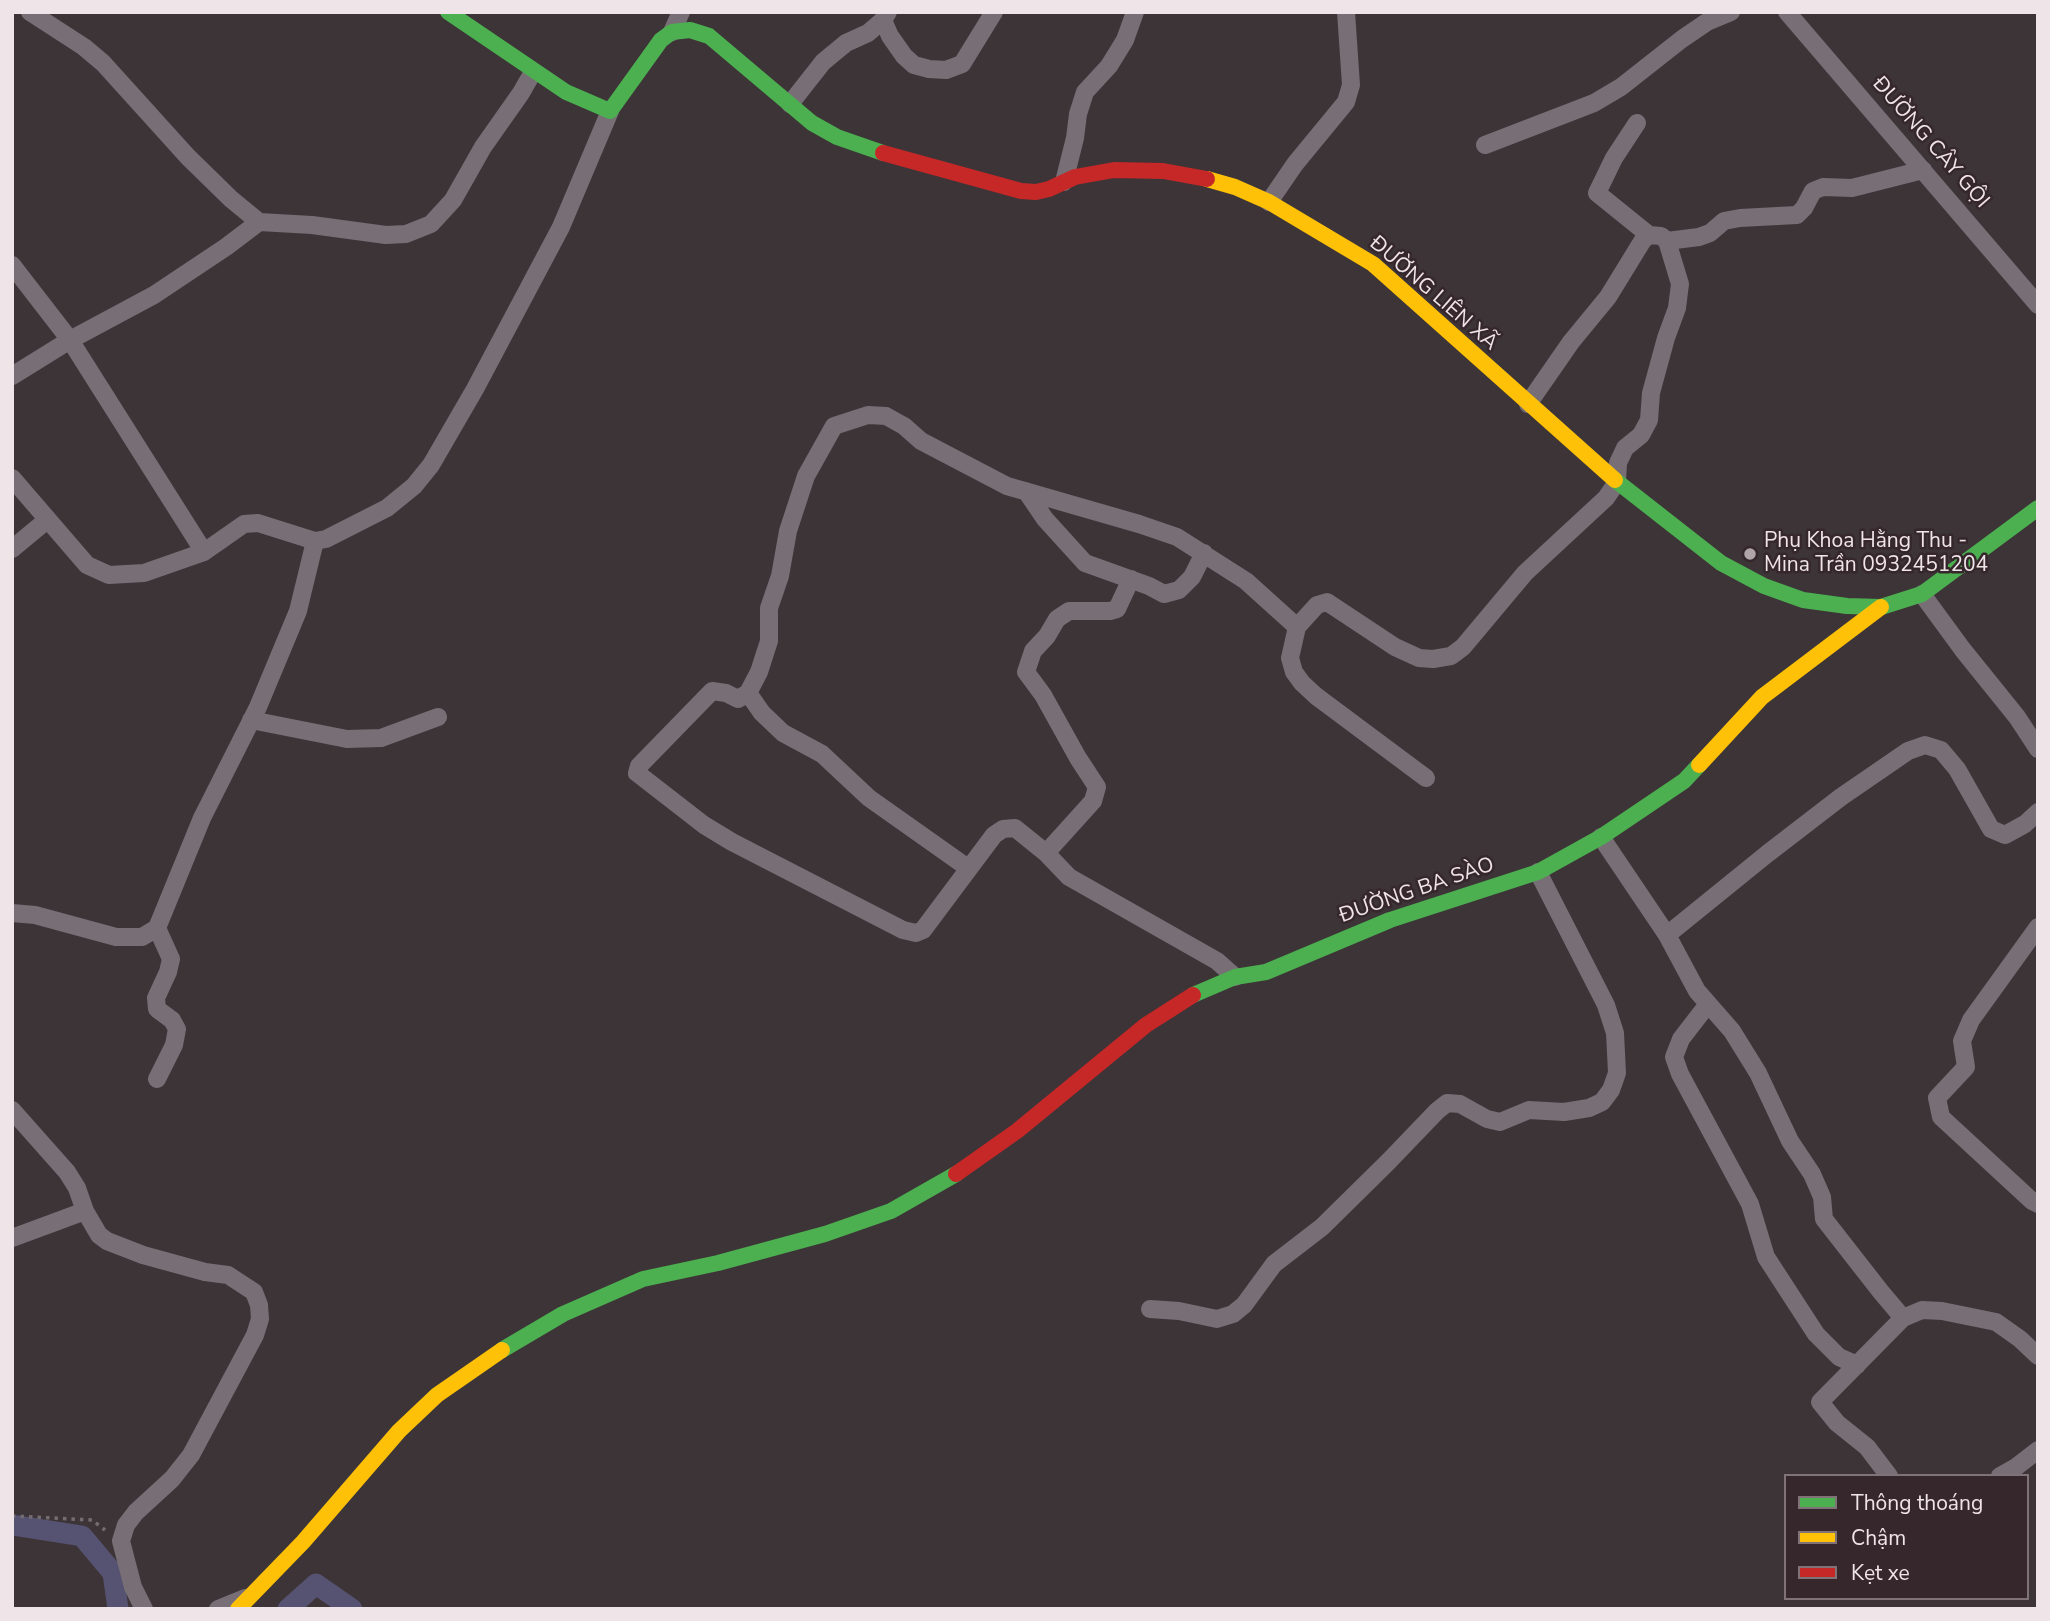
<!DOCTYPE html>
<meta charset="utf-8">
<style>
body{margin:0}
#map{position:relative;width:2050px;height:1621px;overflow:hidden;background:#3c3437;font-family:"Nunito Sans",sans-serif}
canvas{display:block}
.frame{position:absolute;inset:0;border:14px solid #efe4e7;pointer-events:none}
.legend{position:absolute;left:1784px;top:1474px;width:245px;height:126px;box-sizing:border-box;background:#36272c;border:2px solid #807377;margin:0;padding:9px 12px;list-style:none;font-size:21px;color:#efe4e7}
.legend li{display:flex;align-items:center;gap:14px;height:35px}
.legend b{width:35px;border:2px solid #807377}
</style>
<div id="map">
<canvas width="2050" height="1621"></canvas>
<div class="frame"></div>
<ul class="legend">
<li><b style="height:9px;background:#4caf50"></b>Thông thoáng</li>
<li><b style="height:9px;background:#ffc107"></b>Chậm</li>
<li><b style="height:9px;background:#c62828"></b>Kẹt xe</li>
</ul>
</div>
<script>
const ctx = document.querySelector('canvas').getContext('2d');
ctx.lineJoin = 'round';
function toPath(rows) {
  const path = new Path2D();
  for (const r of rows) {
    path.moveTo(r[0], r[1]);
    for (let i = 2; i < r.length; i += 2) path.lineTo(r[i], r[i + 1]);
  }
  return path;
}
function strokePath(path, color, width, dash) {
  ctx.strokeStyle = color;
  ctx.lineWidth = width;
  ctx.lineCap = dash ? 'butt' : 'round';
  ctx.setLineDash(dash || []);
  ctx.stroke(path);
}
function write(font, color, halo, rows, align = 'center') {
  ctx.font = font + ' "Nunito Sans",sans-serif';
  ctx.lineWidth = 5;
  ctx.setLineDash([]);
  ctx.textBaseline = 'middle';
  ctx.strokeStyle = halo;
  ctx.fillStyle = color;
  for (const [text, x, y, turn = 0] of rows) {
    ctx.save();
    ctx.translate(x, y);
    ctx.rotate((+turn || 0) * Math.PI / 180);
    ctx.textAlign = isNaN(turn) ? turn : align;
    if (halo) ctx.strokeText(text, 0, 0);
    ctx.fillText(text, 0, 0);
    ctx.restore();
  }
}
const canal = toPath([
 [12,1525,82,1536,113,1573,118,1609],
 [288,1609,316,1584,352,1609]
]);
const path = toPath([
 [12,1516,92,1520,105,1530]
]);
const street = toPath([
 [30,12,84,47,103,63,188,157,231,199,259,222,312,225,386,235,406,234,431,224,453,200,483,147,521,93,533,72],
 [1787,12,2038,305],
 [883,20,890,36,904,56,914,65,929,69,946,70,962,64,994,12],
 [672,32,681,12],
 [790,104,823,62,846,43,868,33,883,20,888,12],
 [1637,123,1614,158,1597,193,1649,235],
 [1485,145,1594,103,1621,87,1682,39,1707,22,1731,12],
 [1064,182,1075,138,1078,114,1085,92,1109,66,1125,40,1135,12],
 [1269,202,1295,164,1346,102,1351,85,1346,12],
 [1667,241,1699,237,1710,233,1724,221,1740,218,1797,215,1804,208,1813,191,1823,187,1852,188,1923,170],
 [12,265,70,340,204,552],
 [12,376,70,340,154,295,226,247,259,222],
 [12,478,87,565,109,575,144,573,204,552,244,524,258,523,315,541,326,539,387,508,414,486,431,465,475,389,561,227,610,111],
 [1026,491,1045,519,1085,563,1149,586,1164,594,1179,590,1192,577,1204,553],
 [12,549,47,520],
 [1922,594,1963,650,2017,717,2038,749],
 [748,693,762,713,783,733,822,754,869,798,968,868],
 [251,720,347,739,381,738,438,717],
 [1426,778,1316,696,1302,683,1294,672,1290,658,1297,627,1317,605,1327,602,1395,647,1419,658,1433,659,1451,656,1463,647,1525,573,1606,498,1617,482,1618,463,1625,448,1641,435,1649,420,1651,393,1666,338,1677,308,1680,284,1667,241,1661,236,1649,235,1643,240,1608,297,1571,342,1528,404],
 [1601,837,1667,935,1697,991,1732,1031,1758,1073,1790,1141,1812,1174,1822,1197,1824,1219,1881,1292,1903,1318,1922,1310,1942,1311,1996,1322,2020,1339,2038,1356],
 [1046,853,1093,801,1097,787,1078,758,1043,695,1026,672,1033,651,1047,636,1057,619,1069,611,1110,611,1117,609,1131,579],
 [12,913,35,915,116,937,142,937,157,928,202,818,258,707,298,611,315,541],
 [2038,927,1971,1020,1962,1041,1966,1067,1937,1098,1941,1117,2032,1201,2038,1204],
 [1667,935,1767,854,1841,797,1908,751,1925,745,1941,750,1957,769,1991,829,2005,835,2025,824,2038,812],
 [1235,977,1217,961,1069,877,1046,853,1015,828,1003,829,994,835,923,930,916,933,903,930,732,842,704,825,637,773,639,766,712,691,726,693,738,699,748,693,759,672,769,641,769,608,780,576,788,531,806,476,834,426,868,415,886,416,904,426,921,441,1007,486,1139,524,1177,537,1246,581,1297,627],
 [1708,1004,1681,1039,1674,1057,1680,1074,1750,1204,1766,1257,1816,1334,1839,1357,1857,1365],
 [157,1079,174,1045,177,1029,172,1020,157,1009,156,998,168,972,171,959,157,928],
 [12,1110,67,1172,77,1188,85,1211,99,1235,107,1241,143,1255,205,1272,228,1275,254,1292,259,1305,260,1319,255,1335,191,1455,172,1479,136,1512,126,1525,121,1541,133,1587,144,1609],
 [12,1238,85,1211],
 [1150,1309,1179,1311,1217,1319,1233,1314,1244,1305,1274,1264,1322,1227,1388,1162,1437,1111,1447,1103,1460,1104,1487,1119,1500,1122,1529,1110,1564,1112,1589,1108,1602,1102,1611,1090,1617,1073,1615,1033,1606,1005,1538,872],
 [1889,1476,1867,1447,1837,1423,1820,1402,1903,1318],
 [2000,1476,2016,1467,2038,1450],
 [218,1609,245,1598]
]);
const fast = toPath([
 [448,12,566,92,610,111,661,40,672,32,690,30,709,36,812,123,837,137,883,153],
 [1615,480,1721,563,1764,586,1803,600,1847,606,1881,607,1922,594,2038,508],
 [1193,995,1235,977,1266,972,1390,920,1538,872,1601,837,1684,781,1699,765],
 [502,1350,563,1314,643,1279,718,1263,825,1234,891,1211,956,1174]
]);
const slow = toPath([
 [1207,179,1235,187,1269,202,1373,264,1615,480],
 [1699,765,1762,697,1881,607],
 [238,1609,303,1542,399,1431,437,1395,502,1350]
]);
const jam = toPath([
 [883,153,1021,191,1036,192,1049,189,1075,177,1114,170,1163,171,1207,179],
 [956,1174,1017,1131,1146,1025,1193,995]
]);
const markers = [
 [1750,554,7,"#b0a6a9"]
];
const streetNames = [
 ["ĐƯỜNG CÂY GỘI",1930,143,49],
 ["ĐƯỜNG LIÊN XÃ",1433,294,41],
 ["ĐƯỜNG BA SÀO",1417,891,-19]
];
const poiNames = [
 ["Phụ Khoa Hằng Thu -",1764,542],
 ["Mina Trần 0932451204",1764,566]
];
strokePath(canal, '#565271', 21);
strokePath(path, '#736c71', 3.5, [3.5, 5]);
strokePath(street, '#776e76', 18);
strokePath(fast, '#4caf50', 16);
strokePath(slow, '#ffc107', 16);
strokePath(jam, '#c62828', 16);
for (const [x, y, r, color] of markers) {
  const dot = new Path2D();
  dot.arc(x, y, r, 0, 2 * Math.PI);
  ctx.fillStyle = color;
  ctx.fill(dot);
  strokePath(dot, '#36272c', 2.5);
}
write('21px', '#efe4e7', '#36272c', streetNames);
write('21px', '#efe4e7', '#36272c', poiNames, 'left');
</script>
